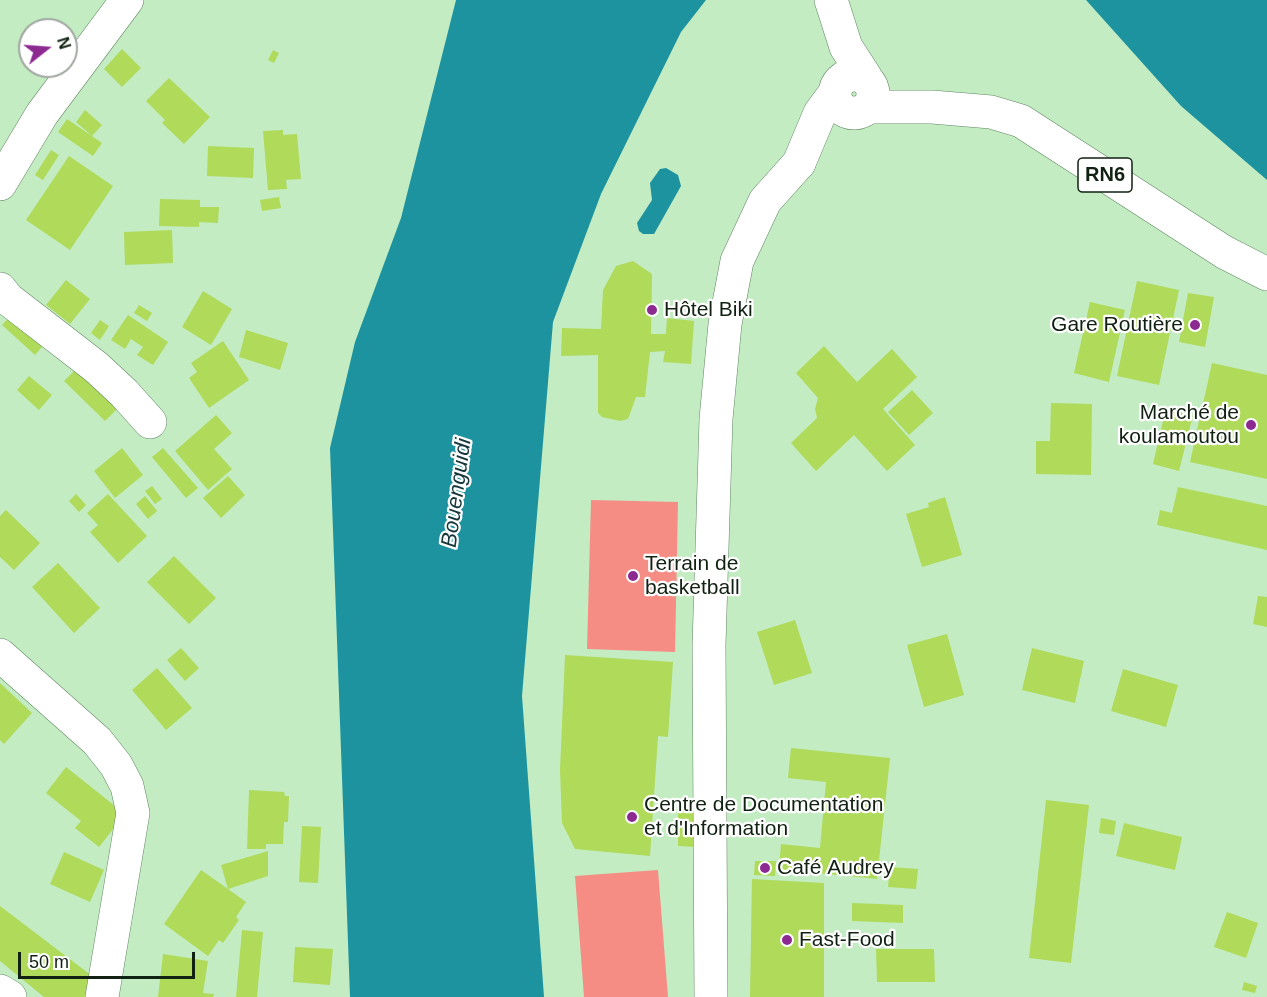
<!DOCTYPE html>
<meta charset="utf-8">
<style>
body{margin:0}
#map{position:relative;width:1267px;height:997px;overflow:hidden;background:#c3ecc3;font-family:Arial,sans-serif}
canvas{display:block}
.north{position:absolute;left:18px;top:18px;width:60px;height:60px;box-sizing:border-box;background:#fff;border:2px solid #a0a6a0;border-radius:50%;rotate:73deg;font-size:16px;font-weight:700;line-height:24px;text-align:center;color:#112112}
.north::after{content:'';display:block;margin:auto;width:21px;height:27px;background:#8c2a92;clip-path:polygon(50% 0,100% 100%,50% 72%,0 100%)}
.scale{position:absolute;left:18px;top:952px;width:177px;height:27px;box-sizing:border-box;border:3px solid #112112;border-top:0;padding-left:8px;font-size:18px;line-height:21px;white-space:nowrap;color:#112112;-webkit-text-stroke:4px #fff;paint-order:stroke}
</style>
<div id="map">
<canvas width="1267" height="997"></canvas>
<div class="north">N</div>
<div class="scale">50 m</div>
</div>
<script>
const ctx = document.querySelector('canvas').getContext('2d');
ctx.lineJoin = 'round';
function paint(path, color) {
  ctx.fillStyle = color;
  ctx.fill(path, 'evenodd');
}
function toPath(rows) {
  const path = new Path2D();
  for (const r of rows) {
    if (r.length === 3) {
      path.moveTo(r[0] + r[2], r[1]);
      path.arc(r[0], r[1], r[2], 0, 2 * Math.PI);
      continue;
    }
    path.moveTo(r[0], r[1]);
    for (let i = 2; i < r.length; i += 2) path.lineTo(r[i], r[i + 1]);
  }
  return path;
}
function strokePath(path, color, width, dash) {
  ctx.strokeStyle = color;
  ctx.lineWidth = width;
  ctx.lineCap = dash ? 'butt' : 'round';
  ctx.setLineDash(dash || []);
  ctx.stroke(path);
}
function write(font, color, halo, rows, align = 'center') {
  ctx.font = font + ' Arial,sans-serif';
  ctx.lineWidth = 4.5;
  ctx.setLineDash([]);
  ctx.textBaseline = 'middle';
  ctx.strokeStyle = halo;
  ctx.fillStyle = color;
  for (const [text, x, y, turn = 0] of rows) {
    ctx.save();
    ctx.translate(x, y);
    ctx.rotate((+turn || 0) * Math.PI / 180);
    ctx.textAlign = isNaN(turn) ? turn : align;
    if (halo) ctx.strokeText(text, 0, 0);
    ctx.fillText(text, 0, 0);
    ctx.restore();
  }
}
const green = toPath([
 [591,500,678,502,675,652,587,649],
 [658,870,668,997,584,997,575,876]
]);
const water = toPath([
 [456,0,706,0,681,32,601,194,553,322,522,696,544,997,350,997,330,448,355,342,401,218],
 [1086,0,1267,0,1267,180,1181,106],
 [666,168,678,175,681,186,654,234,643,234,639,231,637,223,652,200,650,183,660,169]
]);
const building = toPath([
 [122,49,141,68,122,87,104,69],
 [273,50,279,53,274,63,268,60],
 [169,78,210,117,184,144,162,123,165,120,146,101],
 [85,110,102,125,92,136,76,122],
 [67,119,102,143,93,156,58,132],
 [283,130,283,135,297,134,301,179,286,180,287,189,268,190,263,131],
 [208,146,254,148,253,178,207,176],
 [51,150,59,155,43,180,35,175],
 [69,156,113,186,70,250,26,220],
 [279,197,281,208,262,211,260,200],
 [160,199,200,200,200,207,219,207,218,223,199,222,199,227,159,226],
 [172,230,173,263,125,265,124,232],
 [633,261,652,274,651,334,666,334,667,318,694,321,691,364,663,362,665,351,650,352,645,397,636,397,628,419,620,421,602,417,598,413,598,355,561,356,562,328,601,329,603,290,616,266],
 [66,280,90,299,70,324,46,305],
 [1137,281,1179,290,1159,385,1117,376],
 [203,291,232,309,211,345,182,327],
 [1188,293,1214,297,1205,347,1179,342],
 [1090,302,1125,310,1109,382,1074,373],
 [139,305,152,313,147,321,134,313],
 [15,311,48,340,35,355,2,325],
 [128,315,168,342,153,365,137,355,143,347,131,339,125,349,111,340],
 [100,320,109,326,100,340,91,333],
 [246,330,288,343,280,370,239,357],
 [223,341,249,380,209,408,189,378,197,372,191,363],
 [824,346,857,382,892,349,917,377,883,409,915,445,887,471,854,435,816,471,791,443,817,418,815,409,818,398,796,373],
 [1212,363,1267,375,1267,479,1190,462],
 [78,367,119,407,105,421,64,381],
 [29,376,52,395,39,410,17,390],
 [912,390,933,413,909,435,888,412],
 [1051,403,1092,404,1091,475,1036,474,1036,441,1050,441],
 [1166,408,1193,415,1179,471,1153,464],
 [216,415,232,433,214,449,232,469,208,490,175,451],
 [122,448,143,475,115,498,94,471],
 [163,448,198,488,186,498,152,457],
 [228,476,245,495,221,518,203,498],
 [152,486,162,499,155,504,145,491],
 [1178,487,1267,506,1267,550,1157,525,1160,510,1172,513],
 [76,494,86,505,79,512,69,501],
 [108,494,147,536,118,563,90,532,98,525,87,513],
 [145,496,157,511,148,519,136,504],
 [945,497,962,555,922,567,906,514,929,507,928,503],
 [6,510,40,543,14,570,0,557,0,516],
 [174,556,216,598,189,624,147,582],
 [58,563,100,608,74,633,32,587],
 [1258,596,1267,597,1267,627,1253,624],
 [795,620,812,673,774,685,757,632],
 [947,634,964,695,924,707,907,645],
 [181,648,199,668,185,681,167,660],
 [1032,648,1084,661,1075,703,1022,690],
 [565,655,673,662,668,737,658,736,650,856,575,849,562,823,560,770],
 [157,668,192,708,166,730,132,690],
 [1123,669,1178,685,1166,727,1111,711],
 [0,683,32,713,4,744,0,740],
 [791,748,890,758,877,879,779,869,781,844,820,848,826,782,788,778],
 [66,767,125,814,99,847,75,828,81,821,46,793],
 [249,790,284,792,285,796,289,796,288,822,284,822,283,844,266,844,266,849,247,849],
 [678,799,697,800,696,847,678,846],
 [1046,800,1089,805,1071,963,1029,958],
 [1101,818,1116,821,1114,835,1099,833],
 [1124,823,1182,837,1175,870,1116,856],
 [302,826,321,827,318,883,299,882],
 [268,851,268,876,228,889,246,902,236,917,239,920,223,943,219,940,208,956,164,924,201,870,228,889,221,865],
 [64,852,104,870,90,902,50,884],
 [755,861,776,861,775,876,754,875],
 [890,867,918,869,916,889,888,887],
 [752,879,824,883,824,997,750,997],
 [852,903,903,905,903,923,852,921],
 [0,906,96,979,90,997,44,997,0,961],
 [1227,912,1258,923,1246,958,1214,947],
 [242,930,263,932,257,997,236,997],
 [295,947,333,949,330,985,293,982],
 [876,949,934,949,935,982,877,982],
 [163,954,208,961,203,993,214,994,213,997,158,997],
 [1244,982,1257,986,1255,993,1242,990]
]);
const minor = toPath([
 [0,289,8,299,96,367,124,393,150,422],
 [0,655,97,741,116,765,127,786,133,813,102,997],
 [0,991,10,997]
]);
const major = toPath([
 [711,997,709,645,716,419,725,324,737,261,765,201,799,163]
]);
const highway = toPath([
 [831,0,846,47,866,78],
 [854,94,19],
 [868,107,932,107,991,112,1021,121,1224,252,1267,274],
 [799,163,820,113,834,94],
 [0,184,42,114,127,0]
]);
const markers = [
 [652,310,6,"#8c2a92"],
 [1195,325,6,"#8c2a92"],
 [1251,425,6,"#8c2a92"],
 [633,576,6,"#8c2a92"],
 [632,817,6,"#8c2a92"],
 [765,868,6,"#8c2a92"],
 [787,940,6,"#8c2a92"]
];
const shields = [
 [1105,175,54]
];
const shieldNames = [
 ["RN6",1105,175]
];
const poiNames = [
 ["Hôtel Biki",664,310],
 ["Gare Routière",1183,325,"right"],
 ["Marché de",1239,413,"right"],
 ["koulamoutou",1239,437,"right"],
 ["Terrain de",645,564],
 ["basketball",645,588],
 ["Centre de Documentation",644,805],
 ["et d'Information",644,829],
 ["Café Audrey",777,868],
 ["Fast-Food",799,940]
];
const waterNames = [
 ["Bouenguidi",457,493,-82]
];
paint(green, '#f68d85');
paint(water, '#1d939f');
paint(building, '#afda5a');
strokePath(minor, '#608661', 34);
strokePath(major, '#608661', 34);
strokePath(highway, '#608661', 34);
strokePath(minor, '#fff', 33);
strokePath(major, '#fff', 33);
strokePath(highway, '#fff', 33);
for (const [x, y, r, color] of markers) {
  const dot = new Path2D();
  dot.arc(x, y, r, 0, 2 * Math.PI);
  ctx.fillStyle = color;
  ctx.fill(dot);
  strokePath(dot, '#fff', 2);
}
for (const [x, y, w] of shields) {
  const box = new Path2D();
  box.roundRect(x - w / 2, y - 17, w, 34, 4.5);
  ctx.fillStyle = '#fff';
  ctx.fill(box);
  strokePath(box, '#112112', 1.5);
}
write('bold 20px', '#112112', null, shieldNames);
write('21px', '#112112', '#fff', poiNames, 'left');
write('italic 22px', '#16373b', '#fff', waterNames);
</script>
